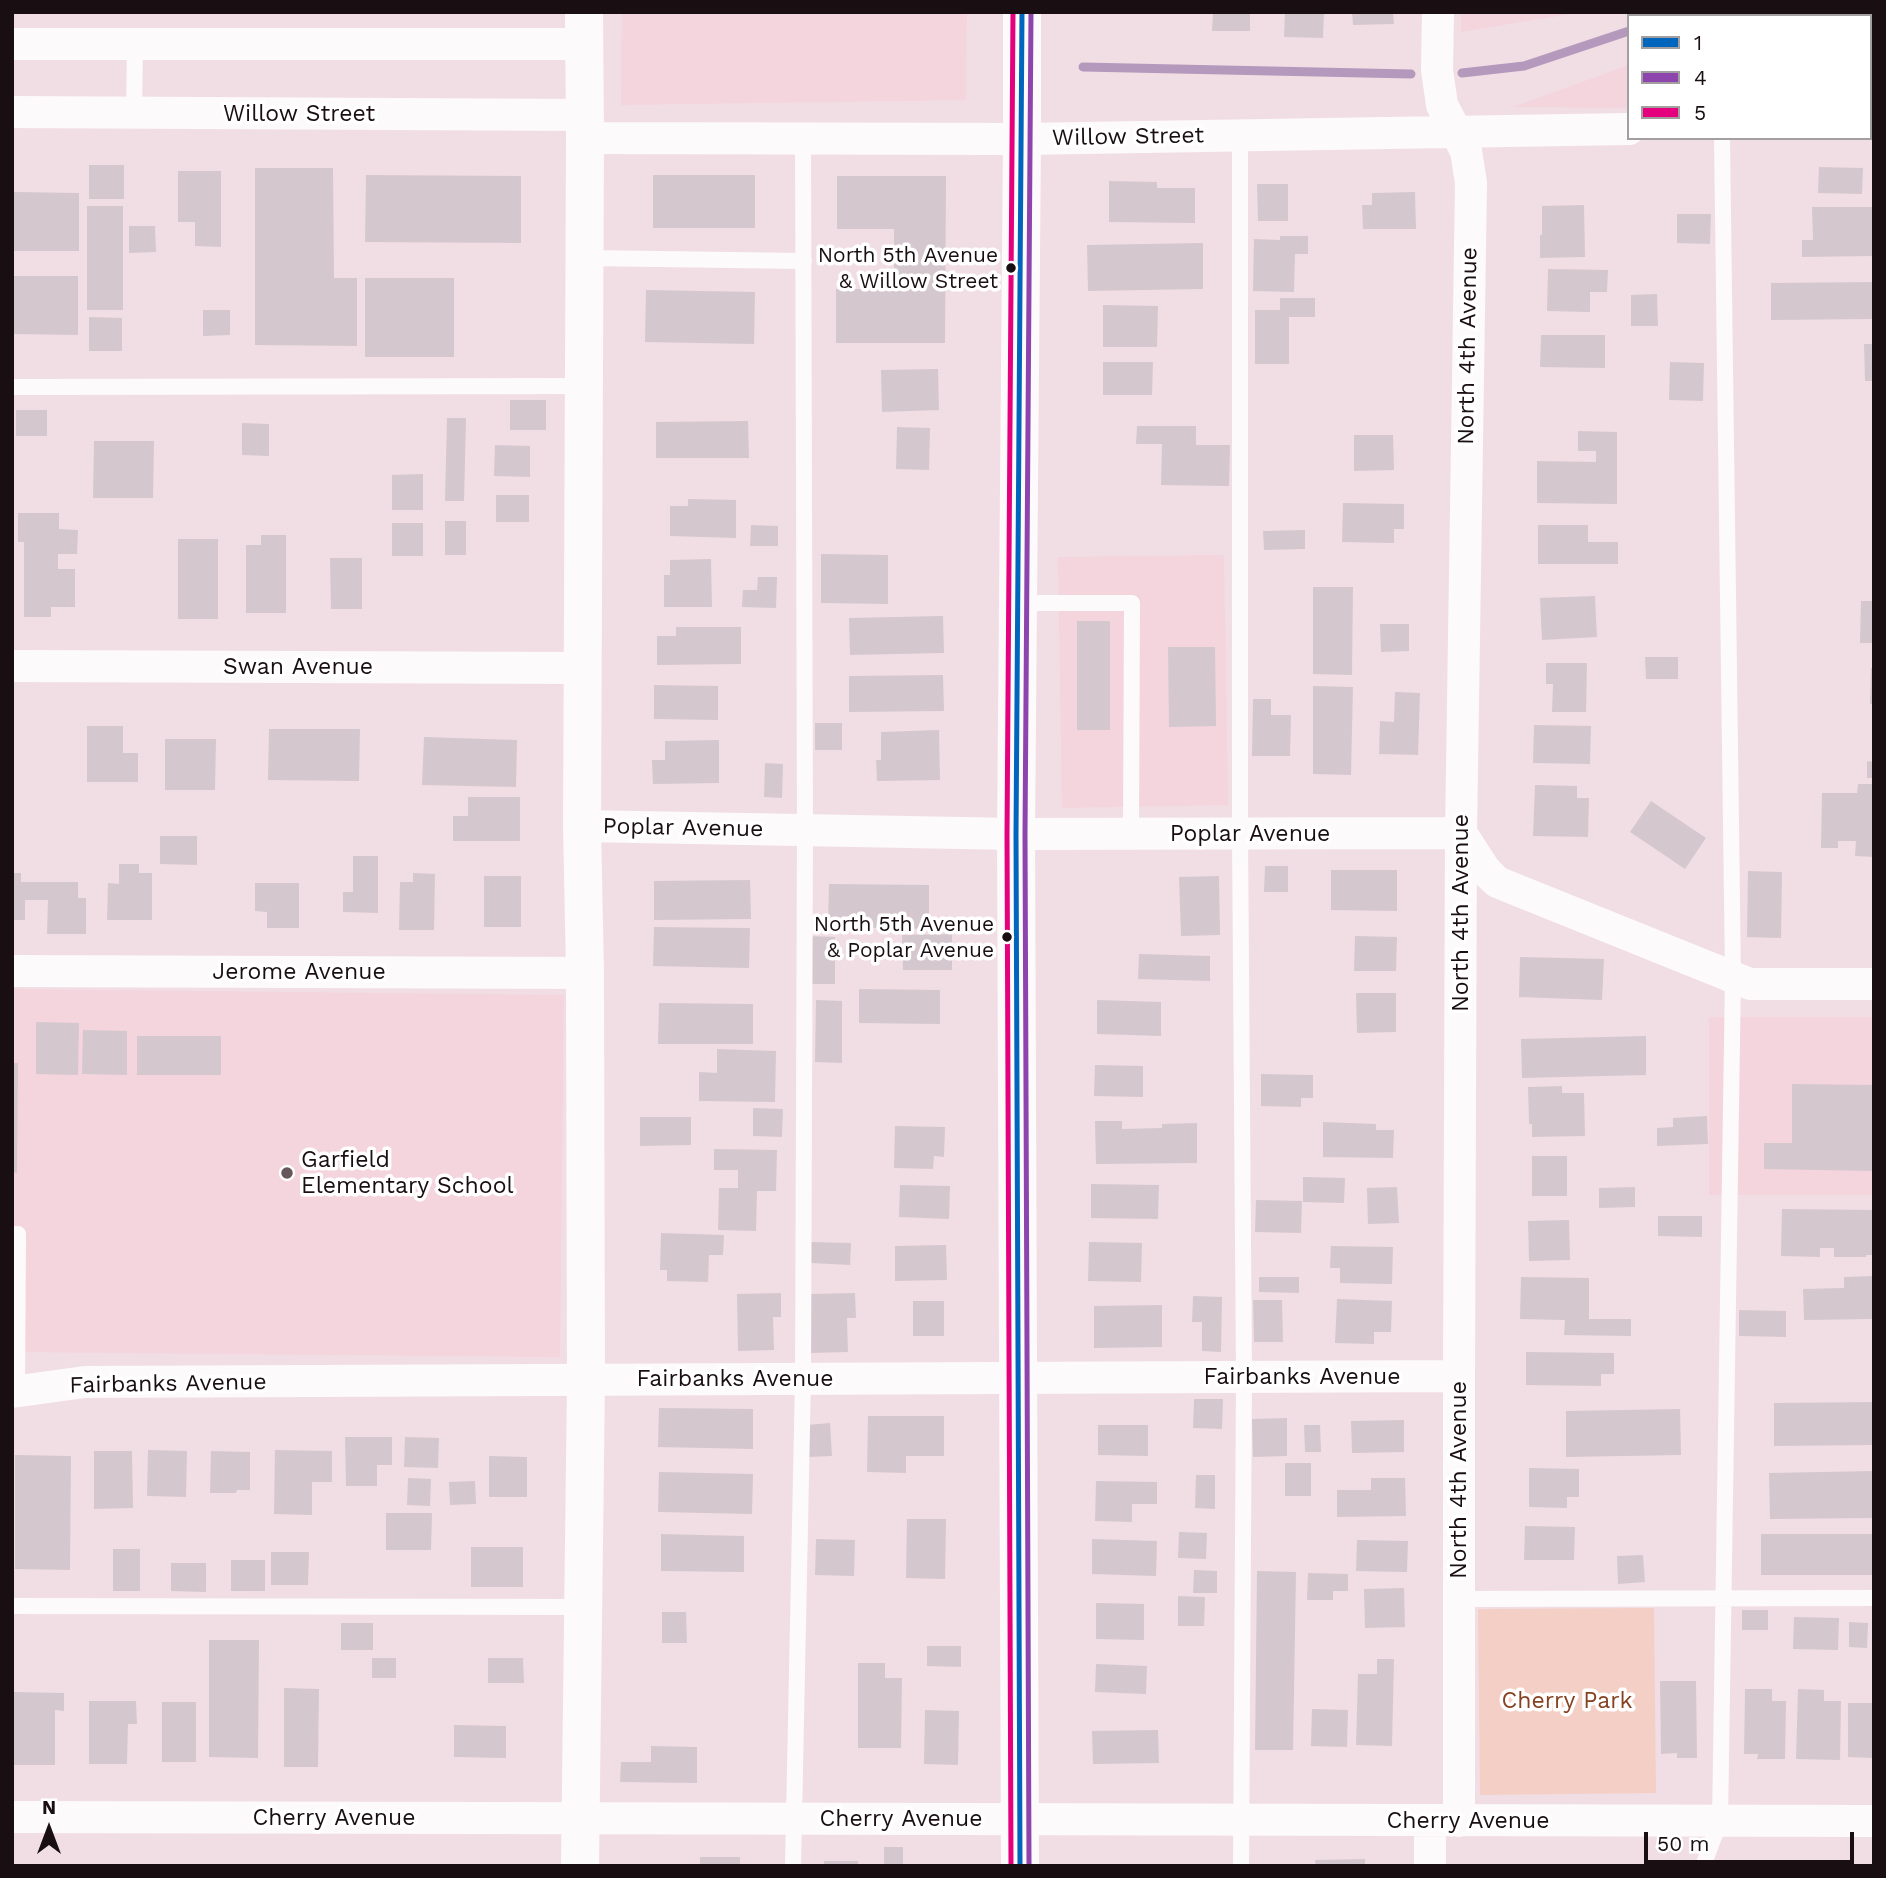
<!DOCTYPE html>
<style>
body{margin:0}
#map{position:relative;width:1886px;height:1878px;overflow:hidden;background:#f1dee4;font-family:"Work Sans",sans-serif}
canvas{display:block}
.frame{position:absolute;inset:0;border:14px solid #190e11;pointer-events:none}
.legend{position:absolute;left:1627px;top:14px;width:245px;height:126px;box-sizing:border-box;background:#fff;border:2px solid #a39fa0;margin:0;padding:9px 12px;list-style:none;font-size:21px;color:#190e11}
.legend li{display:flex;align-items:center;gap:14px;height:35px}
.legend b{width:35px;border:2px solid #a39fa0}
.north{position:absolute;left:14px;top:1794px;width:70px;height:70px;-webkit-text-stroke:5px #fff;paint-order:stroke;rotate:0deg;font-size:19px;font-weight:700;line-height:28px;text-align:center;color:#190e11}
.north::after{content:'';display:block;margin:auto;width:24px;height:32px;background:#190e11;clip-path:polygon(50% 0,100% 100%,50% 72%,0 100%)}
.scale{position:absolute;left:1644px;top:1832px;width:210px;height:32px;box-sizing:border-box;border:4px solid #190e11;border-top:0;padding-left:9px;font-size:21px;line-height:24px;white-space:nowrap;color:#190e11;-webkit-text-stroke:5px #fff;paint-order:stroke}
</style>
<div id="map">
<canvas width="1886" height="1878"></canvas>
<div class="frame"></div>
<ul class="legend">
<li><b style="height:9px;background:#0065bd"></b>1</li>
<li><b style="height:9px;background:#8e44ad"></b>4</li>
<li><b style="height:9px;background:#e5007d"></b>5</li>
</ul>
<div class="north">N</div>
<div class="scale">50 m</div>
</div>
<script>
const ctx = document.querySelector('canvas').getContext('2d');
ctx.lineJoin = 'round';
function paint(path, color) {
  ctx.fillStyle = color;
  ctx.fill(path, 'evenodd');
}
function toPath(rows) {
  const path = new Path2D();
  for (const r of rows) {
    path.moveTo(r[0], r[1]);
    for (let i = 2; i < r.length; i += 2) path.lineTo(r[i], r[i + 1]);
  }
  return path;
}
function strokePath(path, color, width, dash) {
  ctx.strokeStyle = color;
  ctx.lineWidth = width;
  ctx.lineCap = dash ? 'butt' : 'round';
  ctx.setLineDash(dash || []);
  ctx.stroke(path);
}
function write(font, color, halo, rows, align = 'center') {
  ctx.font = font + ' "Work Sans",sans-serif';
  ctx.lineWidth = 7;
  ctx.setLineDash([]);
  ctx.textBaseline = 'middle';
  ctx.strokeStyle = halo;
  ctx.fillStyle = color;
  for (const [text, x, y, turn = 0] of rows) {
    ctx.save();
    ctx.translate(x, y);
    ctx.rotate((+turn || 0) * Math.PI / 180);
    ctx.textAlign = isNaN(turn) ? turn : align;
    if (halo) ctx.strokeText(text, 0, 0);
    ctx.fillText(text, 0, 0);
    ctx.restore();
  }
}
const built = toPath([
 [622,12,967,12,966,100,621,105],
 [1461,12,1582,12,1461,32],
 [1774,12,1874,12,1874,110,1870,110,1870,16,1765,16],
 [1629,65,1629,108,1513,107],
 [1224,555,1228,805,1062,808,1058,557],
 [12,989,564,995,560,1357,12,1352],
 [1709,1017,1874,1017,1874,1195,1709,1195]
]);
const green = toPath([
 [1654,1608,1656,1793,1480,1795,1478,1609]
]);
const stream = toPath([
 [1675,16,1685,12],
 [1083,67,1411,74],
 [1462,73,1524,66,1629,31]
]);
const building = toPath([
 [1213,12,1250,12,1250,31,1212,31],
 [1285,12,1324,12,1323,38,1284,37],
 [1352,12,1393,12,1394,24,1353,25],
 [1832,12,1874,12,1874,57,1870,57,1870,16,1832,16],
 [89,165,124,165,124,199,89,199],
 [1819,167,1863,168,1862,194,1818,193],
 [255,168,333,168,334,278,357,278,357,346,255,345],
 [178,171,221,171,221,247,195,246,195,222,178,222],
 [366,175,521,176,521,243,365,242],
 [653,175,755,175,755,228,653,228],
 [837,176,946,176,945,343,836,343,836,289,894,289,894,229,837,229],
 [1109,181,1157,182,1157,188,1195,188,1195,223,1109,222],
 [1257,184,1288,184,1288,221,1258,221],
 [14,192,79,193,79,251,14,251],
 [1415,192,1416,229,1363,229,1362,205,1372,205,1372,193],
 [1584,205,1585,257,1540,258,1540,235,1542,235,1542,206],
 [87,206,123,206,123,310,87,310],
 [1812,207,1874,207,1874,256,1802,257,1802,240,1813,240],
 [1677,214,1711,214,1710,244,1677,243],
 [129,226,155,226,156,252,129,253],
 [1280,236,1308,236,1308,254,1295,254,1294,292,1253,291,1254,239,1280,240],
 [1203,243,1203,289,1088,291,1087,245],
 [1548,269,1608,270,1607,292,1590,292,1590,312,1547,311],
 [13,276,78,276,78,335,12,334],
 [365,278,454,278,454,357,365,357],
 [1874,282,1874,319,1771,320,1771,283],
 [646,290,755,292,754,344,645,342],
 [1657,294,1658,326,1631,326,1631,295],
 [1280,298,1315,298,1315,317,1289,317,1289,364,1255,364,1255,310,1280,310],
 [1103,305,1158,306,1157,347,1103,347],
 [203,310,230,310,230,335,203,336],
 [89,317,122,318,122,351,89,351],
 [1541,335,1605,335,1605,368,1540,367],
 [1864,344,1874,344,1874,381,1865,381],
 [1103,362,1153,362,1152,395,1103,395],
 [1670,362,1704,363,1703,401,1669,400],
 [938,369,939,410,882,412,881,370],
 [510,400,546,400,546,430,510,430],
 [16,410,47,410,47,436,16,436],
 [447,418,466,418,464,501,445,501],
 [748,421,749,458,656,458,656,422],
 [242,423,269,424,269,456,242,455],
 [1137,426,1196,426,1196,445,1230,445,1229,486,1161,485,1162,444,1136,444],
 [897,427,930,428,929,470,896,469],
 [1578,431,1617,432,1617,504,1537,503,1537,461,1596,462,1596,451,1578,451],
 [1354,435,1393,435,1394,470,1354,471],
 [94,441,154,441,153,498,93,498],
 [495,445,530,446,530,477,494,476],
 [423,474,423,510,392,510,392,475],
 [496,495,529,495,529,522,496,522],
 [688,499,736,500,736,538,670,536,670,506,688,506],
 [1343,503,1404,504,1404,529,1394,529,1394,543,1342,542],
 [18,513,59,513,59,529,78,530,77,554,58,554,58,569,75,569,75,607,51,607,51,617,24,617,24,542,18,542],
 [445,521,466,521,466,555,445,555],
 [392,523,423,523,423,556,392,556],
 [751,525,778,526,778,546,750,546],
 [1538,525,1588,525,1588,542,1618,542,1618,564,1538,564],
 [1305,530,1305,549,1264,550,1263,531],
 [261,535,286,535,286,613,246,613,246,545,261,545],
 [178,539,218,539,218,619,178,619],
 [821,554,888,555,888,604,821,603],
 [330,558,362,558,362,609,331,609],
 [711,559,712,607,664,607,664,575,670,575,670,560],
 [758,577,777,577,776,608,742,607,743,590,757,590],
 [1313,587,1353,587,1352,675,1313,674],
 [1595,596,1597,637,1542,640,1540,598],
 [1861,601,1874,601,1874,643,1860,643],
 [943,616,944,653,850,655,849,618],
 [1077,621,1110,621,1110,730,1077,730],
 [1380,624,1409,624,1409,651,1381,652],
 [676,627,741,627,741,664,657,665,657,636,676,636],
 [1168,647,1215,647,1216,726,1169,727],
 [1645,657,1678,657,1678,679,1646,679],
 [1546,663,1587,663,1586,712,1552,712,1553,684,1546,684],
 [1871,668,1874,668,1874,704,1870,704],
 [943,675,944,711,849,712,849,676],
 [654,685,718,686,718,720,654,719],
 [1313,686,1353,687,1351,775,1313,774],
 [1395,692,1420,693,1418,755,1379,754,1380,721,1394,722],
 [1253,699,1271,699,1271,715,1291,715,1290,756,1252,756],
 [815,723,842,723,842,750,815,750],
 [1534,725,1591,726,1590,764,1533,763],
 [87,726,123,726,123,753,138,753,138,782,87,782],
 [269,729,360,729,359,781,268,780],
 [939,730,940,780,877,781,876,760,881,760,881,732],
 [424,737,517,740,516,787,422,785],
 [165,739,216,739,215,790,165,790],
 [719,740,719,783,653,784,652,760,665,760,665,741],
 [1867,761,1874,762,1874,778,1867,778],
 [765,763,783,764,782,798,764,797],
 [1858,784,1874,784,1874,857,1855,856,1856,841,1838,841,1838,848,1821,848,1822,793,1857,793],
 [1535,785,1577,786,1577,798,1589,798,1588,837,1533,836],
 [468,797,520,797,520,841,453,841,453,816,468,816],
 [1651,801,1706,838,1685,869,1630,832],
 [160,836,197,836,197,865,160,864],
 [353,856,378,856,378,913,343,912,343,892,353,892],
 [119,864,139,864,139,873,152,873,152,920,107,920,108,883,119,884],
 [1265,866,1288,866,1288,892,1264,892],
 [1331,870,1397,870,1397,911,1331,910],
 [1748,871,1782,872,1781,938,1747,937],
 [12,873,21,873,21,882,78,882,78,898,86,898,86,934,47,934,48,900,25,900,25,920,12,920],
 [413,873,435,874,434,930,399,930,400,882,413,882],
 [484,876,521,876,521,927,484,927],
 [1219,876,1220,935,1181,936,1179,877],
 [750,880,751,919,654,920,654,881],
 [255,883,299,883,299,928,267,928,267,912,255,911],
 [829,884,929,885,929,929,828,927],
 [654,927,750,928,749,968,653,966],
 [952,934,952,970,903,970,902,935],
 [807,936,835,937,835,984,806,984],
 [1355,936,1397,937,1396,971,1354,971],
 [1139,954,1210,956,1210,981,1138,979],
 [1520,957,1604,959,1602,1000,1519,997],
 [859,989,940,990,940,1024,859,1023],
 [1356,993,1396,993,1396,1032,1357,1033],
 [816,1000,842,1001,842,1063,815,1062],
 [1097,1000,1161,1002,1161,1036,1097,1034],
 [659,1003,753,1004,753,1044,658,1044],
 [36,1022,79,1023,78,1075,36,1074],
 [83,1030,127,1031,127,1075,82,1074],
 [137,1036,221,1036,221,1075,137,1075],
 [1646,1036,1646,1075,1522,1078,1521,1039],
 [717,1049,776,1051,775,1102,699,1101,699,1072,717,1073],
 [12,1063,18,1063,17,1173,12,1172],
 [1095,1065,1143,1066,1143,1097,1094,1096],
 [1261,1074,1313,1075,1313,1098,1301,1098,1301,1107,1261,1106],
 [1792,1084,1874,1085,1874,1171,1764,1169,1764,1143,1792,1143],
 [1562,1086,1562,1093,1584,1093,1585,1136,1532,1137,1532,1124,1529,1124,1528,1087],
 [753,1108,783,1109,782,1137,753,1136],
 [1707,1116,1708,1144,1657,1146,1657,1128,1673,1127,1673,1118],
 [640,1117,691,1117,691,1145,640,1146],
 [1095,1121,1122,1121,1122,1129,1162,1128,1162,1124,1197,1123,1197,1163,1096,1164],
 [1323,1122,1376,1124,1376,1130,1394,1130,1393,1158,1323,1157],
 [895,1126,945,1127,944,1157,934,1156,933,1169,894,1168],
 [714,1149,777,1150,776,1191,757,1191,756,1231,718,1230,719,1188,738,1188,738,1170,714,1170],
 [1532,1156,1567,1156,1567,1196,1532,1196],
 [1303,1177,1345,1178,1344,1203,1303,1202],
 [1091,1184,1159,1185,1158,1219,1091,1218],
 [900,1185,950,1186,949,1219,899,1217],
 [1397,1187,1399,1223,1368,1224,1367,1188],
 [1635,1187,1635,1207,1599,1208,1599,1188],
 [1256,1200,1302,1201,1301,1233,1255,1232],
 [1782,1209,1874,1210,1874,1255,1866,1255,1866,1257,1834,1257,1834,1248,1820,1248,1820,1257,1781,1256],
 [1658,1216,1702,1216,1702,1237,1658,1236],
 [1569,1220,1570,1260,1529,1261,1528,1221],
 [661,1233,724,1235,723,1255,709,1255,708,1282,667,1281,667,1270,660,1270],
 [811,1242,851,1243,850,1265,811,1263],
 [1089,1242,1142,1243,1141,1282,1088,1281],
 [946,1245,947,1280,895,1281,895,1246],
 [1331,1246,1393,1247,1392,1284,1340,1283,1340,1268,1330,1268],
 [1874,1276,1874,1319,1804,1320,1803,1289,1844,1288,1844,1277],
 [1259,1277,1299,1277,1299,1293,1259,1292],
 [1521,1277,1589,1278,1589,1319,1631,1319,1631,1336,1564,1335,1565,1320,1520,1319],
 [781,1293,781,1317,773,1317,774,1350,738,1351,737,1294],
 [855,1293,856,1318,847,1318,848,1352,811,1353,810,1294],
 [1193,1296,1222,1297,1221,1352,1202,1351,1202,1322,1192,1322],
 [1337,1299,1392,1301,1391,1332,1374,1332,1374,1344,1335,1343],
 [1253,1300,1282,1300,1283,1342,1254,1342],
 [913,1301,944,1301,944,1336,913,1336],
 [1162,1305,1162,1347,1094,1348,1094,1306],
 [1739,1310,1786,1311,1786,1337,1739,1336],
 [1526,1352,1614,1353,1614,1374,1601,1374,1601,1386,1526,1385],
 [1194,1399,1223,1399,1222,1429,1193,1428],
 [1874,1402,1874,1445,1774,1446,1774,1403],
 [659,1408,753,1409,753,1449,658,1447],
 [1680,1409,1681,1455,1566,1457,1566,1411],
 [868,1416,944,1416,944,1456,906,1456,906,1473,867,1472],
 [1287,1418,1287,1456,1253,1457,1252,1419],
 [1404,1420,1404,1452,1352,1453,1351,1421],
 [830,1423,832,1456,809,1457,807,1425],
 [1098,1425,1148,1425,1148,1456,1098,1455],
 [1304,1425,1320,1425,1321,1452,1305,1452],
 [345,1437,392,1437,392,1465,377,1465,377,1486,346,1486],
 [405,1437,439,1438,438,1468,404,1467],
 [148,1450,187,1451,186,1497,147,1496],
 [275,1450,332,1451,332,1482,312,1482,312,1515,274,1514],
 [94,1451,132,1451,133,1508,94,1509],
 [211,1451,250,1452,250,1490,237,1490,236,1493,210,1493],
 [15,1455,71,1456,70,1570,15,1569],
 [489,1456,527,1457,527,1497,489,1497],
 [1285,1463,1311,1463,1311,1496,1285,1496],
 [1529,1468,1579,1469,1579,1497,1567,1497,1567,1508,1529,1507],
 [1874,1471,1874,1518,1770,1519,1769,1473],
 [659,1472,753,1474,752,1514,658,1512],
 [1196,1475,1215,1475,1215,1509,1195,1508],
 [408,1478,431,1479,430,1506,407,1505],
 [1371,1478,1405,1478,1406,1516,1337,1517,1337,1490,1371,1490],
 [475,1481,476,1504,450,1505,449,1482],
 [1096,1481,1157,1482,1157,1504,1132,1504,1132,1522,1095,1521],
 [386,1513,432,1513,431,1550,386,1550],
 [907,1519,946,1519,945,1579,906,1578],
 [1525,1526,1575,1527,1574,1560,1524,1560],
 [1179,1532,1207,1533,1206,1559,1178,1558],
 [661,1534,744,1536,744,1572,661,1571],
 [1761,1534,1874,1534,1874,1575,1761,1575],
 [816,1539,855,1540,854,1576,815,1575],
 [1092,1539,1157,1541,1156,1576,1092,1574],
 [1357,1540,1408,1541,1407,1572,1356,1571],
 [471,1547,523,1547,523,1587,471,1587],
 [113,1549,140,1549,140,1591,113,1591],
 [271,1552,309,1552,308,1585,271,1585],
 [1643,1555,1645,1582,1618,1584,1617,1556],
 [231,1560,265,1560,265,1591,231,1591],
 [171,1563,206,1563,206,1592,171,1591],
 [1194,1570,1217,1571,1217,1593,1193,1593],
 [1257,1571,1296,1572,1293,1750,1255,1750],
 [1308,1573,1348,1574,1348,1591,1333,1591,1333,1600,1307,1600],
 [1404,1588,1405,1627,1365,1628,1364,1589],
 [1178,1596,1205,1597,1204,1626,1178,1626],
 [1096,1603,1144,1604,1144,1640,1096,1639],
 [1742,1610,1768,1610,1768,1630,1742,1630],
 [662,1612,686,1612,687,1643,662,1643],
 [1794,1617,1839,1618,1838,1650,1793,1649],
 [1849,1622,1868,1623,1867,1648,1849,1647],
 [341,1623,373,1623,373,1650,341,1650],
 [209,1640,259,1640,258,1758,209,1757],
 [927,1646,961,1646,961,1667,927,1666],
 [372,1658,396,1658,396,1678,372,1678],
 [488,1658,523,1658,524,1683,488,1683],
 [1377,1659,1394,1659,1392,1746,1356,1745,1358,1674,1377,1674],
 [858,1663,885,1663,885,1678,902,1678,901,1748,858,1748],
 [1096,1664,1147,1666,1146,1694,1095,1692],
 [1660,1681,1696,1681,1697,1758,1677,1758,1677,1753,1661,1754],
 [284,1688,319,1689,318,1767,284,1767],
 [1745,1689,1772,1689,1772,1701,1786,1701,1785,1759,1757,1759,1758,1754,1744,1754],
 [1798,1689,1824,1690,1824,1701,1841,1701,1840,1760,1796,1759],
 [14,1692,64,1693,64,1711,55,1710,55,1765,14,1765],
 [89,1701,136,1701,137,1724,128,1724,127,1764,89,1764],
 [162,1702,196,1702,196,1762,162,1762],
 [1848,1703,1874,1703,1874,1758,1848,1757],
 [1312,1709,1348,1710,1347,1747,1311,1746],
 [925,1710,959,1711,958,1765,924,1764],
 [454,1725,506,1726,506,1758,454,1757],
 [1158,1730,1159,1763,1093,1764,1092,1731],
 [651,1746,697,1747,697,1783,620,1782,621,1762,651,1762],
 [884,1847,903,1847,903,1866,884,1866],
 [700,1857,740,1857,740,1866,700,1866],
 [1365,1859,1365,1866,1316,1866,1315,1860],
 [824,1861,858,1861,858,1866,824,1866]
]);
const lane = toPath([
 [134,113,135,44],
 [1240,135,1240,834,1244,1377,1241,1866],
 [585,258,804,261],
 [12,387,584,386],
 [1018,603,1132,603,1131,834],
 [12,1234,18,1234,17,1392],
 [1459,1599,1874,1598],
 [12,1606,583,1607],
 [793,1866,803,1379,805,831,803,139],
 [1703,1866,1720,1821,1733,977,1722,138]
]);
const street = toPath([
 [1438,12,1437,70,1442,105,1466,151,1471,183,1461,833,1459,1376,1459,1821],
 [12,44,583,44],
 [12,112,585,115],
 [1870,124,1874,124],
 [585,138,1022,139,1629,129],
 [12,666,584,668],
 [582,826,1016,834,1461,833,1485,870,1497,882,1750,984,1874,984],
 [12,971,585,973],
 [12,1392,85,1382,1459,1376],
 [12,1817,1874,1821],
 [1430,1821,1430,1866]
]);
const secondary = toPath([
 [580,1866,586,1380,585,973,582,826,585,138,584,12],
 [1020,1866,1016,834,1022,139,1022,12]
]);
const bus1 = toPath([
 [1020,1866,1016,834,1022,12]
]);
const bus2 = toPath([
 [1029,1866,1025,834,1031,12]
]);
const bus3 = toPath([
 [1011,1866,1007,834,1013,12]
]);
const markers = [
 [1011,268,6,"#190e11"],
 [1007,937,6,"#190e11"],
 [287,1173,7,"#65575b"]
];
const busNames = [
 ["North 5th Avenue",998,256],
 ["& Willow Street",998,282],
 ["North 5th Avenue",994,925],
 ["& Poplar Avenue",994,951]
];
const streetNames = [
 ["Willow Street",299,114],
 ["Willow Street",1128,137,-1],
 ["North 4th Avenue",1468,346,-89],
 ["Swan Avenue",298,667],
 ["Poplar Avenue",683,828,1],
 ["Poplar Avenue",1250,834],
 ["North 4th Avenue",1461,913,-90],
 ["Jerome Avenue",299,972],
 ["Fairbanks Avenue",1302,1377],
 ["Fairbanks Avenue",735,1379],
 ["Fairbanks Avenue",168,1384,-1],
 ["North 4th Avenue",1459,1480,-90],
 ["Cherry Avenue",334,1818],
 ["Cherry Avenue",901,1819],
 ["Cherry Avenue",1468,1821]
];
const poiNames = [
 ["Garfield",301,1160],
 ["Elementary School",301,1186]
];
const parkNames = [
 ["Cherry Park",1567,1701]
];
paint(built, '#f4d4dd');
paint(green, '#f4cfc6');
strokePath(stream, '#b499bc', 9);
paint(building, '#d5c7ce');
strokePath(lane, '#fdfafb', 16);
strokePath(street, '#fdfafb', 32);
strokePath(secondary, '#fdfafb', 38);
strokePath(bus1, '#0065bd', 5);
strokePath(bus2, '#8e44ad', 5);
strokePath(bus3, '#e5007d', 5);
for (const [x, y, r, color] of markers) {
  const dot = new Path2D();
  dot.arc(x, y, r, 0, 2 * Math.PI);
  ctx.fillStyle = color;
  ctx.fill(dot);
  strokePath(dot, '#fff', 2.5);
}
write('21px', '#190e11', '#fff', busNames, 'right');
write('23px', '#190e11', '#fff', streetNames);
write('23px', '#190e11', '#fff', poiNames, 'left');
write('23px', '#874121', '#fff', parkNames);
</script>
